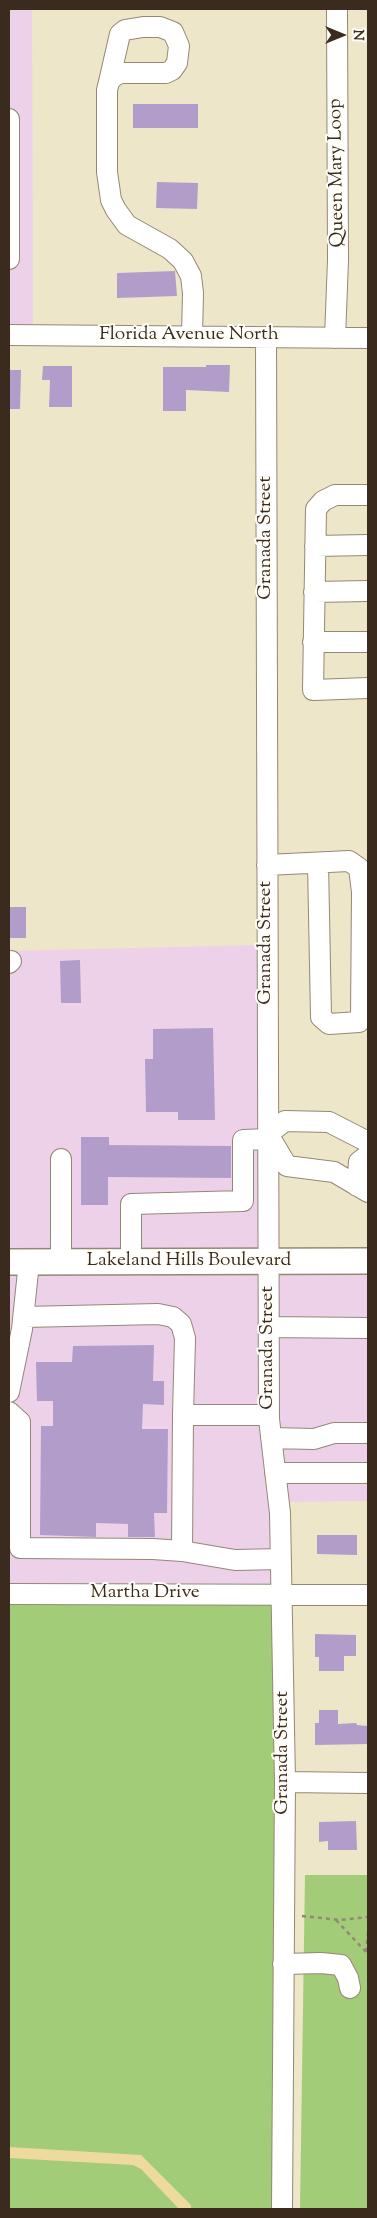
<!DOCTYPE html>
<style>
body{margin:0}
#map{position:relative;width:377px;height:2218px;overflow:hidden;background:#ede6c9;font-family:"Sorts Mill Goudy",serif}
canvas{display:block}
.frame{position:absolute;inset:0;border:10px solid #3b2a1e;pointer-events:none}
.north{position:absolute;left:317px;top:10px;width:50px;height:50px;-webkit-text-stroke:4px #fdfcf7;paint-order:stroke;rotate:90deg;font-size:14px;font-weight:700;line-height:20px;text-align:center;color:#3b2a1e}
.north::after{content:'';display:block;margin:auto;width:18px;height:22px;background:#3b2a1e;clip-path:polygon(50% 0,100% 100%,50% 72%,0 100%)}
</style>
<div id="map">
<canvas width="377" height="2218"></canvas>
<div class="frame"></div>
<div class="north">N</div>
</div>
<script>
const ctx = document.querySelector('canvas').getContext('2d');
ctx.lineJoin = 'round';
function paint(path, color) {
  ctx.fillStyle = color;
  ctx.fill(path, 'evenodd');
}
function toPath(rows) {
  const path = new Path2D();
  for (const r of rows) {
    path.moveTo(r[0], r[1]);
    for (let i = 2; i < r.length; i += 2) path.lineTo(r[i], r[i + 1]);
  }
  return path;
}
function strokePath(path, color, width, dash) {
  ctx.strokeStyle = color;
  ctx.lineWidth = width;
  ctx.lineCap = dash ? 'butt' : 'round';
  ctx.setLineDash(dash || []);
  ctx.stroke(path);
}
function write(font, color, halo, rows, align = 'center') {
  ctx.font = font + ' "Sorts Mill Goudy",serif';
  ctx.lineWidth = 4;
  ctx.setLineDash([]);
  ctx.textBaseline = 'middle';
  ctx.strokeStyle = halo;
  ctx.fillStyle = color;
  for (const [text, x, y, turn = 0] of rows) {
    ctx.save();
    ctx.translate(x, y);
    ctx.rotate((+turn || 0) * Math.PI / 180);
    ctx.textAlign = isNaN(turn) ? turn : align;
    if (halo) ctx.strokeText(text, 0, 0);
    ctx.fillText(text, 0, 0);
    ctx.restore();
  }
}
const built = toPath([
 [9,9,32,9,33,327,9,327],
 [258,945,259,1253,9,1255,9,951],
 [259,1269,271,1514,272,1599,9,1598,9,1270],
 [277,1269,368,1269,368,1501,288,1502,278,1419]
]);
const green = toPath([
 [9,1598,272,1599,276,1782,273,2209,9,2209],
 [305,1875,368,1875,368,2209,300,2209]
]);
const sand = toPath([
 [9,2147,141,2155,191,2205,191,2209,179,2209,141,2169,133,2165,9,2158]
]);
const building = toPath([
 [133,104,198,104,198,128,133,128],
 [157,182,198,183,197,209,156,208],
 [175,271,177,296,117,298,117,273],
 [206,365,230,365,229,392,186,390,186,411,163,411,163,367,206,367],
 [43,366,72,366,72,407,49,407,50,380,42,380],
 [9,370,21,370,20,409,9,409],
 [9,907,26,907,26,938,9,938],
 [80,960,81,1003,61,1003,60,961],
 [213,1028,215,1120,178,1120,178,1112,146,1112,145,1059,153,1059,153,1029],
 [81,1137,109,1137,109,1145,231,1146,231,1178,108,1177,108,1205,81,1205],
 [154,1345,153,1381,164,1381,164,1405,143,1404,142,1429,168,1429,167,1513,154,1513,155,1537,128,1537,128,1524,96,1523,96,1537,40,1535,41,1426,53,1426,53,1401,37,1401,36,1362,72,1362,73,1346],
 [317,1535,357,1535,357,1555,317,1554],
 [315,1634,356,1635,356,1656,344,1656,344,1671,319,1671,319,1657,315,1657],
 [319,1710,338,1710,338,1724,356,1723,357,1725,368,1726,368,1744,315,1745,315,1723,319,1723],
 [356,1821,357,1850,328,1850,328,1841,319,1842,319,1822]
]);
const path = toPath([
 [302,1916,340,1920,368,1917],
 [336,1920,366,1952],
 [368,1932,366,1952,368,1955]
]);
const minor = toPath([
 [143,27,160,27,173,32,179,46,177,63,172,70,166,73,121,73,114,76,109,82,120,34,125,30,143,27],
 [109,82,107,90,107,172,111,200,116,210,127,225,170,249,183,261,191,276,193,293,192,336],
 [9,119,9,259],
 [9,335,368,338],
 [266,337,269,1419,280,1513,285,1782,282,2209],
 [335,338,338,260,337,9],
 [368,495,335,495,323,501,316,509,313,690,368,688],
 [315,546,368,545],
 [314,592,368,591],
 [313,642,368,642],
 [267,865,349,861,359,868,362,892,361,1019,359,1022,329,1024,321,1017,318,863],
 [9,963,11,961],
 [368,1142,329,1122,285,1121,268,1134,287,1166,334,1172,368,1192],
 [61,1159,61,1262],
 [357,1186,359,1162,368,1155],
 [131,1263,131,1204,243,1201,243,1140,268,1139],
 [24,1317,158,1314,173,1317,181,1324,185,1338,183,1415,269,1415],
 [268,1327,368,1328],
 [9,1392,22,1329,29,1262],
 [9,1412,20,1422,20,1548,153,1549,182,1551,235,1560,281,1559],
 [271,1438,314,1439,334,1433,368,1433],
 [275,1473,368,1473],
 [182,1551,183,1415],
 [9,1594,368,1595],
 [285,1782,368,1783],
 [283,1964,321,1963,341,1965,348,1978,350,1988]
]);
const major = toPath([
 [9,1262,368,1261]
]);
const streetNames = [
 ["Queen Mary Loop",338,173,-91],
 ["Florida Avenue North",189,336],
 ["Granada Street",267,538,-90],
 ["Granada Street",267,943,-90],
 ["Lakeland Hills Boulevard",189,1262],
 ["Granada Street",269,1348,-90],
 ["Martha Drive",145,1594],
 ["Granada Street",284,1753,-90]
];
paint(built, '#edd1e9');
paint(green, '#a3cc78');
paint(sand, '#eeda9e');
paint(building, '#b29dca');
strokePath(minor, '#948874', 22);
strokePath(major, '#948874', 28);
strokePath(path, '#948874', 2.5, [4, 4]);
strokePath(minor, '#fff', 20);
strokePath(major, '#fff', 25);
write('19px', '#3b2a1e', '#fdfcf7', streetNames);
</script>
